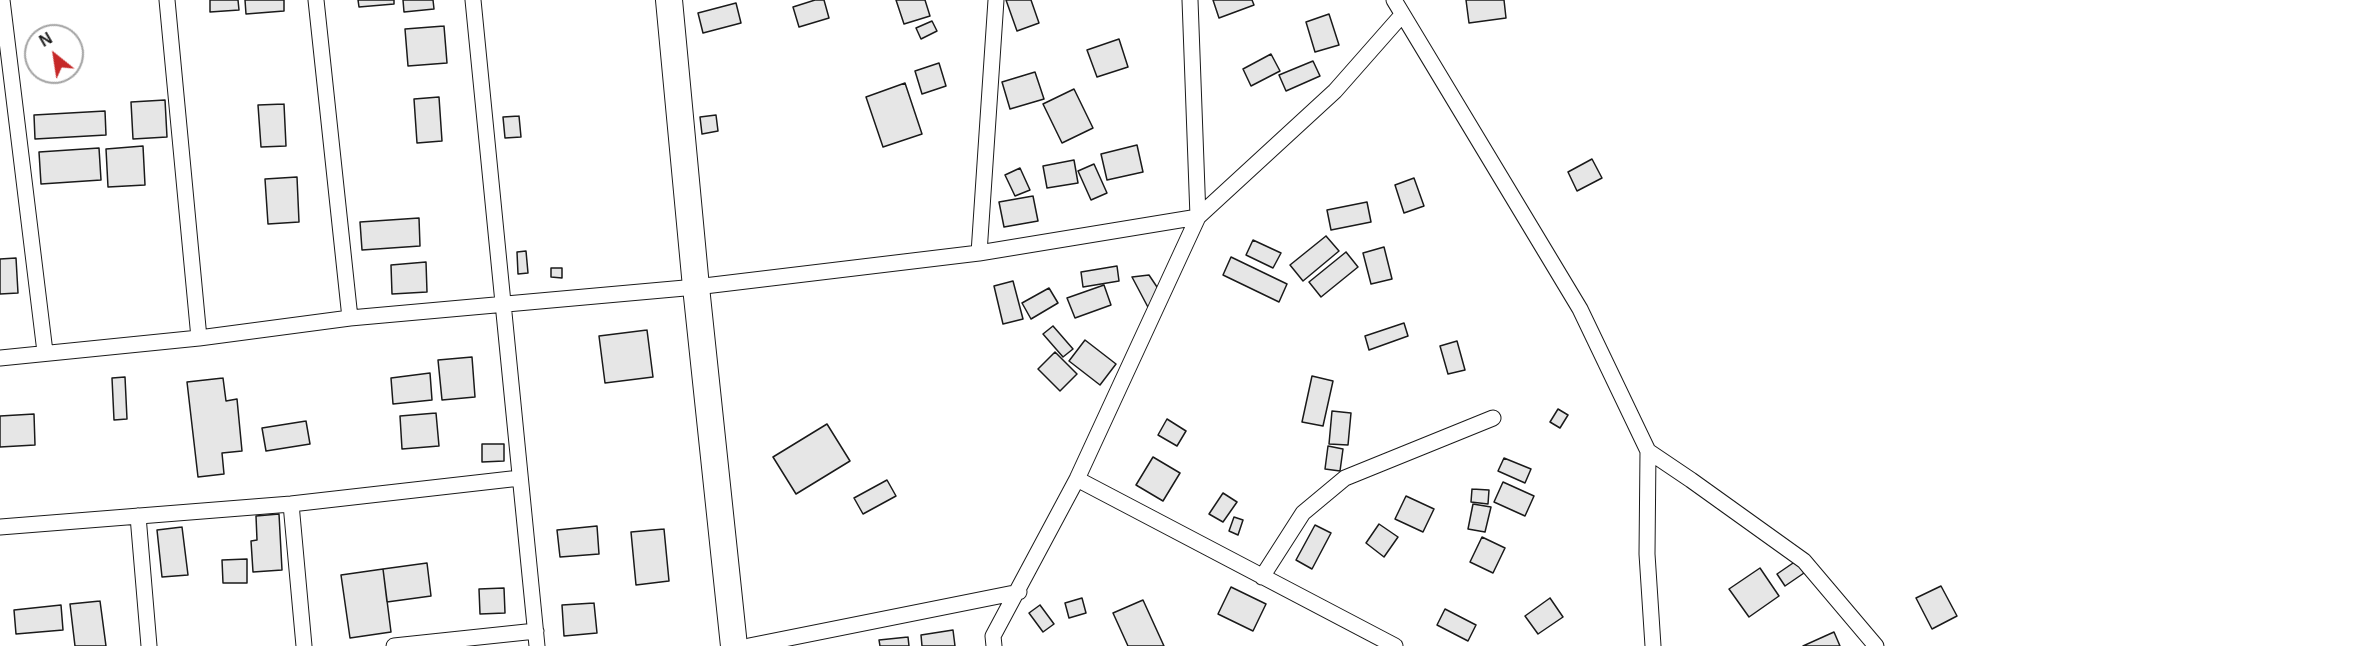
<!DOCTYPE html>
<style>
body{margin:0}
#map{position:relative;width:2361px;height:646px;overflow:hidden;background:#fff;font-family:Arial,sans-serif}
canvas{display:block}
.north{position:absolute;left:24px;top:24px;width:60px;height:60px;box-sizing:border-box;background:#fff;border:2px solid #a3a3a3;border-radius:50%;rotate:330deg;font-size:16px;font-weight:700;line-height:24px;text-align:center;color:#1a1a1a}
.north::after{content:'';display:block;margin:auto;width:21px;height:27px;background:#c62828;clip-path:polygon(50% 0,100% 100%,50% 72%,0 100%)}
</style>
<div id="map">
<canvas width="2361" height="646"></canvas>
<div class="north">N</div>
</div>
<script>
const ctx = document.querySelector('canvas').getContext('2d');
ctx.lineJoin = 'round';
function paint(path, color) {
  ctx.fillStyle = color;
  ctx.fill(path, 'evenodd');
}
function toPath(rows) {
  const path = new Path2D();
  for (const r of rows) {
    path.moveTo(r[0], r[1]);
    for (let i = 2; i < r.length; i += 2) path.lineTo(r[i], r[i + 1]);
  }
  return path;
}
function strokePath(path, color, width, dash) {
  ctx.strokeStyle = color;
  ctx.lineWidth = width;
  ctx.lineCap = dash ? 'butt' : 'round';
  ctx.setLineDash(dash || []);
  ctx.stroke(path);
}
const building = toPath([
 [210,0,238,0,239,10,210,12,210,0],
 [245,0,284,0,284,11,246,14,245,0],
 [358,0,394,0,394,4,359,7,358,0],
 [403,0,433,0,434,9,404,12,403,0],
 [815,0,824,0,829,18,799,27,793,7,815,0],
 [896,0,925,0,930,16,904,24,896,0],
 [1006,0,1031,0,1039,23,1017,31,1006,0],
 [1213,0,1252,0,1254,5,1219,18,1213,0],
 [1466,0,1504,0,1506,18,1469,23,1466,0],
 [736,3,741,23,703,33,698,13,736,3],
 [1329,14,1339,45,1315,52,1306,22,1329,14],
 [932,21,937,31,921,39,916,28,932,21],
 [444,26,447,63,408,66,405,29,444,26],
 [1119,39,1128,67,1097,77,1087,50,1119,39],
 [1271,54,1280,71,1251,86,1243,69,1271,54],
 [1313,61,1320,76,1286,91,1279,75,1313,61],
 [939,63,946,86,922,94,915,71,939,63],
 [1035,72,1044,99,1010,109,1002,82,1035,72],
 [905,83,922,134,883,147,866,97,905,83],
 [1074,89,1093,128,1062,143,1043,104,1074,89],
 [439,97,442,141,417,143,414,99,439,97],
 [165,100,167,137,133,139,131,102,165,100],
 [284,104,286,146,261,147,258,105,284,104],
 [105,111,106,135,35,139,34,115,105,111],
 [716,115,718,131,702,134,700,117,716,115],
 [519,116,521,137,505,138,503,117,519,116],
 [1137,145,1143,172,1107,180,1101,154,1137,145],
 [143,146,145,185,108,187,106,149,143,146],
 [99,148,101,180,41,184,39,152,99,148],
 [1592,159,1602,178,1577,191,1568,172,1592,159],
 [1074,160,1078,183,1047,188,1043,166,1074,160],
 [1094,164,1107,193,1091,200,1078,171,1094,164],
 [1020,168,1030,190,1015,196,1005,175,1020,168],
 [297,177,299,222,268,224,265,179,297,177],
 [1414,178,1424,206,1404,213,1395,185,1414,178],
 [1033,196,1038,221,1004,227,999,202,1033,196],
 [1367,202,1371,222,1331,230,1327,210,1367,202],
 [419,218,420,246,362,250,360,222,419,218],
 [1326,236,1339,251,1303,281,1290,265,1326,236],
 [1253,240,1281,253,1273,268,1246,255,1253,240],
 [1384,247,1392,279,1371,284,1363,253,1384,247],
 [526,251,528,273,518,274,517,252,526,251],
 [1346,252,1358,267,1321,297,1309,282,1346,252],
 [1231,257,1287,284,1279,302,1223,275,1231,257],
 [16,258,18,293,0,294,0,259,16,258],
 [426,262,427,292,392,294,391,265,426,262],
 [1117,266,1119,281,1083,287,1081,272,1117,266],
 [551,268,562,268,562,278,551,277,551,268],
 [1149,275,1161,293,1150,311,1132,277,1149,275],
 [1013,281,1023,319,1003,324,994,286,1013,281],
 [1104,285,1111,305,1075,318,1067,298,1104,285],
 [1049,288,1058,303,1031,319,1022,303,1049,288],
 [1404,323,1408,336,1369,350,1365,336,1404,323],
 [1053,326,1073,349,1063,357,1043,334,1053,326],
 [647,330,653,377,605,383,599,336,647,330],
 [1085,340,1116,364,1100,385,1069,361,1085,340],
 [1457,341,1465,370,1448,374,1440,346,1457,341],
 [1055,352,1077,374,1060,391,1038,369,1055,352],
 [472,357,475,397,442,400,438,360,472,357],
 [430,373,432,400,393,404,391,378,430,373],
 [1312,376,1333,381,1323,426,1302,422,1312,376],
 [125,377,127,419,114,420,112,378,125,377],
 [223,378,226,401,237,399,242,451,222,453,224,474,198,477,187,382,223,378],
 [1558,409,1568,415,1560,428,1550,422,1558,409],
 [1332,411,1351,413,1348,445,1329,444,1332,411],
 [436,413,439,446,402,449,400,416,436,413],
 [34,414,35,445,0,447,0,416,34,414],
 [1167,419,1186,431,1177,446,1158,435,1167,419],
 [306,421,310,444,266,451,262,428,306,421],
 [827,424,850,461,796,494,773,457,827,424],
 [482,444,504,444,504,461,482,462,482,444],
 [1328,446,1343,449,1340,471,1325,469,1328,446],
 [1153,457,1180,473,1163,501,1136,485,1153,457],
 [1504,458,1531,469,1525,483,1498,471,1504,458],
 [887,480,896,496,863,514,854,498,887,480],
 [1503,482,1534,496,1525,516,1494,502,1503,482],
 [1472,489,1489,490,1488,504,1471,502,1472,489],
 [1223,493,1237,502,1223,522,1209,514,1223,493],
 [1406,496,1434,509,1423,532,1395,519,1406,496],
 [1473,504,1491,507,1485,532,1468,529,1473,504],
 [279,514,282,570,253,572,251,541,257,540,256,516,279,514],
 [1234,517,1243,520,1238,535,1229,531,1234,517],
 [1379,524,1398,537,1384,557,1366,543,1379,524],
 [1315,525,1331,533,1312,569,1296,560,1315,525],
 [597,526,599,554,560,557,557,530,597,526],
 [182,527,188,575,162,577,157,530,182,527],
 [664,529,669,581,636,585,631,532,664,529],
 [1482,537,1505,548,1493,573,1470,562,1482,537],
 [247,559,247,583,223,583,222,560,247,559],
 [1796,561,1804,573,1785,586,1777,574,1796,561],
 [427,563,431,596,387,602,383,569,427,563],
 [1760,568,1779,596,1749,617,1729,589,1760,568],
 [383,569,391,632,350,638,341,575,383,569],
 [1941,586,1957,616,1932,629,1916,598,1941,586],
 [1231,587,1266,604,1253,631,1218,614,1231,587],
 [504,588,505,613,480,614,479,589,504,588],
 [1082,598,1086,613,1069,618,1065,603,1082,598],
 [1550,598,1563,617,1538,634,1525,616,1550,598],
 [1143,600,1164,646,1128,646,1113,613,1143,600],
 [100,601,106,646,75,646,70,604,100,601],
 [594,603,597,633,564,636,562,605,594,603],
 [61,605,63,630,16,634,14,610,61,605],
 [1040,605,1054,624,1043,632,1029,613,1040,605],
 [1445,609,1476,625,1468,641,1437,625,1445,609],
 [953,630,955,646,922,646,921,635,953,630],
 [1834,632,1840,646,1803,646,1834,632],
 [908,637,909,646,880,646,879,640,908,637]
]);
const minor = toPath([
 [2,0,45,352],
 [167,0,199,338],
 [316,0,350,318],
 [473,0,537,646],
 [1394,0,1580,309,1648,451,1647,554,1653,646],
 [979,253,996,0],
 [0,358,199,338,350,318,696,287,979,253,1198,217,1335,91,1402,15],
 [1648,451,1691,480,1804,561,1876,646],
 [1077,479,1395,646],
 [291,504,304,646],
 [138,516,149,646],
 [0,527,291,504,520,478],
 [1262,577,1303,513,1345,478,1493,418],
 [394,646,536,631],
 [749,646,1019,592],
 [994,646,993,636,1077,479,1198,217,1190,0]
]);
const trunk = toPath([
 [669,0,696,287,734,646]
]);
paint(building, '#e6e6e6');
strokePath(building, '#1a1a1a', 1.5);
strokePath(minor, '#1a1a1a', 17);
strokePath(trunk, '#1a1a1a', 28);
strokePath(minor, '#fff', 15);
strokePath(trunk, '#fff', 26);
</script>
